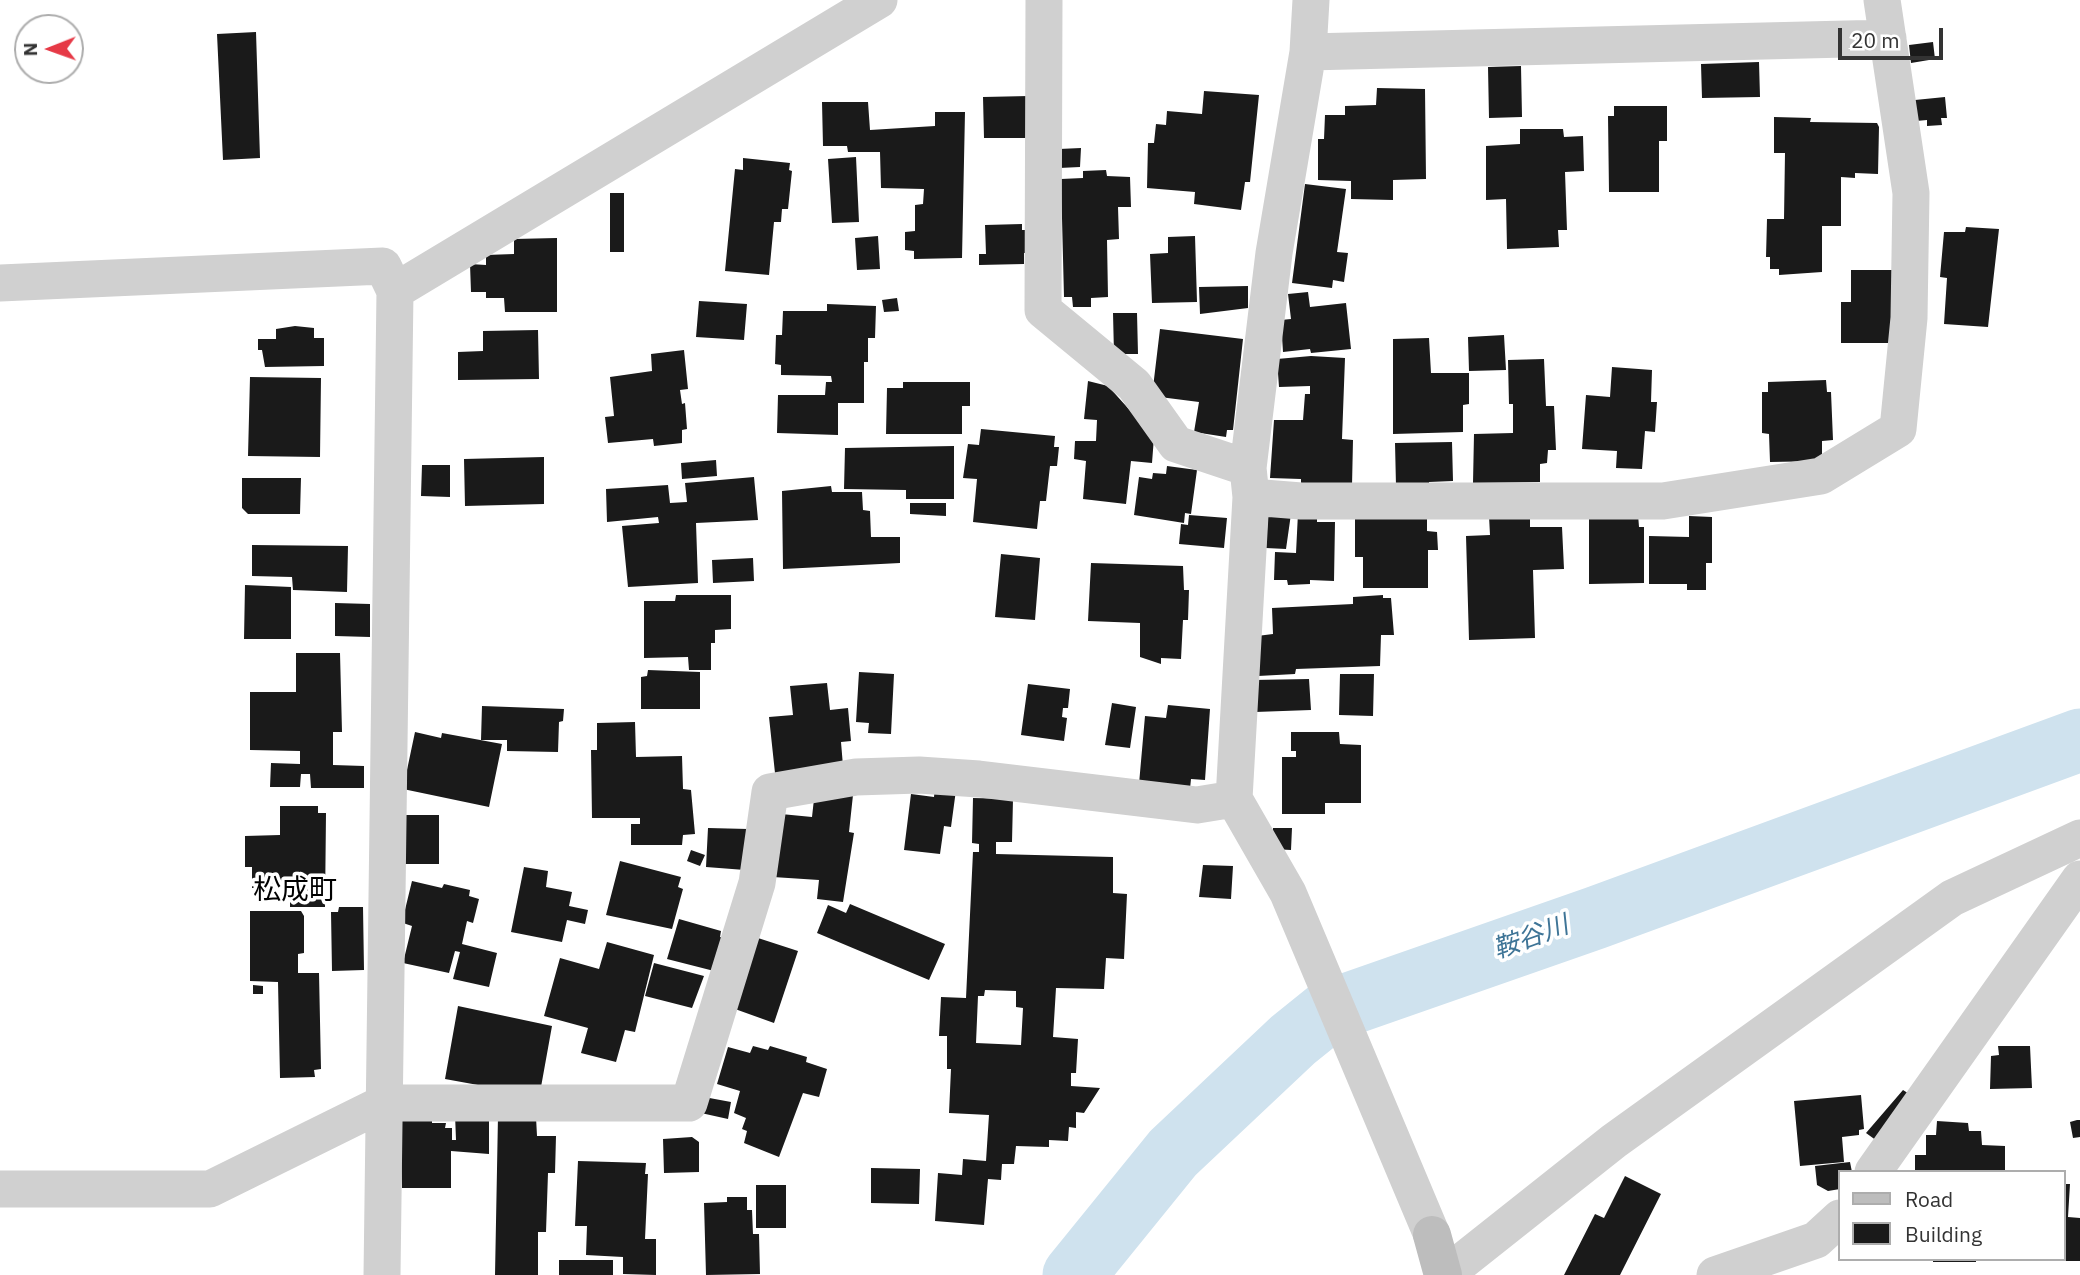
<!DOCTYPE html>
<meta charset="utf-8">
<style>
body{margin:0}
#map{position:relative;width:2080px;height:1275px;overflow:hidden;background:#fff;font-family:"IBM Plex Sans",sans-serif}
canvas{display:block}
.legend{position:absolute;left:1838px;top:1170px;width:228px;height:91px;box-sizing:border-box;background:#fff;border:2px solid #adadad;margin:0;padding:9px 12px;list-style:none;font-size:21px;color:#333}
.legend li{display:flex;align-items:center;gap:14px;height:35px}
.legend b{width:35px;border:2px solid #adadad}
.north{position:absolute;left:14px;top:14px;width:70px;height:70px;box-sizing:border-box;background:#fff;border:2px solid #adadad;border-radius:50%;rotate:269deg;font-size:19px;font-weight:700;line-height:28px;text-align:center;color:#333}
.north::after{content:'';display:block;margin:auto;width:24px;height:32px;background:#e63946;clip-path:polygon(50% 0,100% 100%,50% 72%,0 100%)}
.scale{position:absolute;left:1838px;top:28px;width:105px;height:32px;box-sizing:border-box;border:4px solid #333;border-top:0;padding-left:9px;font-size:21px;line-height:24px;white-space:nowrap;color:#333;-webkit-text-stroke:5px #fff;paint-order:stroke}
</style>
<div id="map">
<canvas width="2080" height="1275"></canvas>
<ul class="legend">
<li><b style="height:9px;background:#bdbdbd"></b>Road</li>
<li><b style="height:19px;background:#1a1a1a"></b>Building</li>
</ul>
<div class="north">N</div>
<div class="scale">20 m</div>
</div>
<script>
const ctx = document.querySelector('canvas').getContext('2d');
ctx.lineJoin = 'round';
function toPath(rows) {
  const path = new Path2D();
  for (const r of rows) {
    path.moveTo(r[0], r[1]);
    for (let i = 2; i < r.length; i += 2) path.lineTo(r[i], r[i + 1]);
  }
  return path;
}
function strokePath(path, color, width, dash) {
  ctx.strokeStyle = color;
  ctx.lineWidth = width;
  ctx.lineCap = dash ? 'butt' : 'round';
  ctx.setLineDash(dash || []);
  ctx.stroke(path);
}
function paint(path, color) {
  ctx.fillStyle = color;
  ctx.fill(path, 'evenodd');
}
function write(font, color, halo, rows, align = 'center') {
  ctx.font = font + ' "IBM Plex Sans","Noto Sans JP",sans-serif';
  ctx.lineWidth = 7;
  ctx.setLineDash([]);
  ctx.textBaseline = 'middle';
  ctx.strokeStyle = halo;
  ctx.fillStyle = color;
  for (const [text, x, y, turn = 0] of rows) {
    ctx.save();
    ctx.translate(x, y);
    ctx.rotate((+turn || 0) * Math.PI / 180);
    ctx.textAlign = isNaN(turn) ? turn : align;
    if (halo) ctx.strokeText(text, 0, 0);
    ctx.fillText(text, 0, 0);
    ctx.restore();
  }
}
const river = toPath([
 [1074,1275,1173,1153,1293,1040,1329,1011,1595,918,2080,740]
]);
const building = toPath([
 [256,32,260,158,223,160,217,34],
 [1933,42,1935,59,1911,63,1909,45],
 [1759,62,1760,97,1702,98,1701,64],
 [1521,66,1522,117,1489,118,1488,67],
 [1377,88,1425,89,1426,179,1393,180,1393,200,1351,199,1351,181,1318,180,1318,139,1324,139,1325,115,1345,115,1345,106,1376,105],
 [1204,91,1259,95,1250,182,1245,182,1241,210,1194,204,1195,192,1147,188,1148,143,1154,143,1156,124,1166,125,1167,111,1202,114],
 [1029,96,1029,138,984,138,983,97],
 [1945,97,1947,118,1941,118,1942,125,1927,126,1927,120,1916,121,1915,100],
 [822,102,868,102,870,130,935,126,935,112,965,112,962,258,914,259,914,251,905,250,905,232,915,231,915,205,923,204,924,189,881,188,880,152,848,152,847,146,823,146],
 [1614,106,1667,106,1667,141,1659,141,1659,192,1609,192,1608,116,1614,116],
 [1774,117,1811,118,1810,122,1877,123,1879,127,1878,174,1855,173,1855,178,1841,177,1841,226,1822,226,1822,272,1779,275,1779,269,1770,269,1770,257,1766,257,1767,219,1784,219,1785,153,1774,153],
 [1520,129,1563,129,1564,137,1583,136,1584,171,1565,172,1567,230,1558,230,1559,247,1507,249,1506,199,1486,200,1486,146,1520,144],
 [1081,148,1080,167,1059,168,1059,149],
 [856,157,859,222,832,223,828,159],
 [743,158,790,163,789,170,792,171,788,209,782,209,781,222,774,222,769,275,725,271,735,169,743,170],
 [1106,170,1107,176,1130,177,1131,207,1118,207,1119,239,1107,240,1108,297,1091,298,1091,307,1073,307,1072,297,1064,297,1061,179,1083,178,1083,171],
 [1305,184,1346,189,1337,252,1348,253,1344,282,1333,280,1332,288,1292,283],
 [610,193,624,193,624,252,610,252],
 [1022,224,1022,230,1030,230,1030,253,1024,253,1024,264,979,265,979,254,986,254,985,225],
 [1966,227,1999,229,1988,327,1944,324,1947,278,1940,277,1944,232,1965,232],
 [878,236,880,269,857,270,855,238],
 [1195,236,1197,302,1152,303,1150,254,1168,253,1168,237],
 [557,238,557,312,505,312,504,298,486,298,486,292,471,292,470,264,486,265,486,255,514,254,514,239],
 [1851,270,1892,270,1892,343,1841,343,1841,302,1851,302],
 [1248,286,1248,308,1200,314,1199,287],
 [1308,292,1310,307,1346,303,1351,349,1311,353,1310,349,1283,352,1281,320,1291,319,1288,294],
 [897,298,899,311,884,312,882,300],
 [699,301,747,304,744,340,696,337],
 [827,304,876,306,875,338,868,338,868,362,864,362,864,403,838,403,838,435,777,433,778,395,825,395,826,382,832,382,831,376,781,375,781,365,775,364,776,335,782,335,783,311,827,311],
 [1113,313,1137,313,1138,354,1114,354],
 [295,326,314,328,314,338,324,338,324,366,265,367,262,350,258,350,258,339,276,339,276,329],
 [1160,329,1243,339,1233,430,1227,430,1226,437,1194,432,1199,402,1152,396],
 [538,330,539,379,458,380,458,352,483,351,483,331],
 [1504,335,1506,370,1469,371,1468,337],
 [1429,338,1431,373,1469,373,1469,404,1463,405,1463,432,1393,434,1393,339],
 [684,350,688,389,680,390,682,404,685,403,687,429,682,430,682,443,654,446,653,439,608,443,605,417,614,416,610,377,652,371,651,354],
 [1311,356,1345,358,1342,439,1353,440,1352,486,1301,484,1301,479,1270,478,1274,420,1303,420,1305,394,1310,394,1310,386,1279,387,1277,359],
 [1544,359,1546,406,1554,406,1556,450,1548,450,1547,463,1540,464,1540,482,1473,483,1474,434,1513,433,1513,404,1509,404,1508,360],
 [1612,367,1652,370,1651,402,1657,402,1655,432,1645,431,1642,469,1616,468,1617,451,1582,449,1586,395,1610,397],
 [250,377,321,378,320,457,248,456],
 [1826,380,1827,392,1831,392,1833,440,1822,441,1822,461,1770,462,1769,434,1762,433,1762,392,1768,392,1768,382],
 [1088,381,1108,386,1154,437,1152,463,1131,461,1126,504,1083,499,1086,461,1074,459,1075,441,1096,441,1097,420,1084,419],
 [903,382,970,382,970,406,962,406,962,434,886,434,887,388,903,388],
 [981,429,1055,436,1054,447,1059,447,1057,466,1050,466,1046,501,1040,501,1037,529,973,522,977,479,963,478,968,444,979,445],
 [1452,442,1453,481,1429,482,1429,486,1396,486,1395,443],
 [954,446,954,499,906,499,906,490,844,489,845,448],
 [544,457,544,504,465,506,464,459],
 [716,460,717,476,682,479,681,463],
 [422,465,450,465,450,497,421,496],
 [1167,466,1197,470,1191,514,1185,513,1184,523,1134,515,1139,477,1152,479,1153,473,1166,474],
 [754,477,758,520,696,523,698,583,628,587,622,526,659,523,658,517,607,522,606,489,668,485,670,503,687,502,685,483],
 [242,478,301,478,300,514,248,514,242,508],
 [831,486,832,492,862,492,863,510,870,511,871,537,900,537,900,563,783,569,782,491],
 [910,503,946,503,946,516,910,514],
 [1268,513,1291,514,1286,549,1266,548],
 [1298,513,1317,514,1317,522,1335,522,1334,581,1310,580,1310,584,1288,585,1287,580,1274,580,1275,552,1296,553],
 [1589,514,1638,514,1639,527,1644,527,1644,583,1589,584],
 [1189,515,1227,518,1224,548,1179,544,1181,524,1188,525],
 [1530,515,1530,527,1562,527,1564,569,1533,570,1535,638,1469,640,1466,536,1490,535,1489,516],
 [1689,516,1712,517,1712,563,1706,563,1706,590,1687,590,1687,584,1649,584,1649,536,1689,537],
 [1427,518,1427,531,1437,532,1438,550,1428,550,1428,588,1363,588,1363,557,1355,557,1355,519],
 [252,545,348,546,347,592,293,590,292,577,252,576],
 [1001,554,1040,558,1035,620,995,617],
 [753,558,754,581,713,583,712,560],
 [1091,563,1183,566,1184,590,1189,590,1188,620,1183,620,1181,659,1161,658,1161,664,1140,657,1140,623,1088,621],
 [245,585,291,587,291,639,244,639],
 [676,595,731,595,731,629,715,630,715,643,711,643,711,670,689,670,688,657,644,658,644,601,675,601],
 [1383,595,1383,598,1391,598,1394,635,1381,635,1380,666,1296,669,1295,674,1258,676,1257,636,1273,634,1272,608,1353,604,1353,597],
 [335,603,370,604,370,637,335,636],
 [296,653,340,653,342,732,333,732,333,765,364,766,364,788,311,788,310,774,301,774,300,787,270,787,271,763,300,764,300,751,250,750,250,692,296,692],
 [648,670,700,672,700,709,641,709,641,677,647,676],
 [859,672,894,674,891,734,868,733,869,723,856,722],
 [1340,674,1374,674,1373,716,1339,715],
 [1309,679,1311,710,1255,712,1253,680],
 [827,683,830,710,848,708,851,741,841,742,843,766,775,773,769,717,793,715,790,686],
 [1028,684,1070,689,1068,708,1063,708,1062,717,1067,718,1064,741,1021,735],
 [1112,703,1136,707,1130,748,1105,745],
 [1168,705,1210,709,1205,780,1191,779,1190,789,1139,784,1145,716,1166,718],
 [482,706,564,709,563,721,559,722,558,752,507,751,507,740,481,740],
 [635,722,636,757,682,756,683,789,691,790,695,834,683,835,682,845,631,845,631,824,640,824,640,818,592,818,591,750,597,750,597,723],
 [415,732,441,738,442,733,502,744,489,807,403,789],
 [1291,732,1339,732,1340,744,1361,745,1361,803,1325,803,1325,814,1282,814,1282,757,1296,757,1296,751,1291,751],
 [935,787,956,790,951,827,944,826,940,854,904,850,911,794,934,797],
 [815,790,853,795,849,832,854,833,843,902,817,899,819,880,773,877,781,814,812,817],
 [973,798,1013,799,1012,842,996,842,996,854,1113,857,1113,893,1127,894,1124,959,1106,958,1104,989,1056,988,1053,1037,1078,1039,1076,1073,1071,1073,1071,1086,1100,1088,1084,1113,1076,1112,1076,1128,1069,1127,1068,1141,1049,1140,1049,1147,1016,1146,1014,1164,1002,1164,1001,1180,988,1179,984,1225,935,1221,938,1173,962,1175,963,1159,986,1161,989,1115,949,1113,951,1069,947,1069,947,1036,939,1036,941,997,966,998,973,852,979,852,979,844,972,843],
 [985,990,1016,991,1016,1007,1023,1008,1021,1045,976,1043,978,996,984,996],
 [280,806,318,806,318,813,326,813,325,907,290,907,290,888,252,888,252,867,245,867,245,836,280,835],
 [403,815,439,815,439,864,403,864],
 [708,828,748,829,745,870,706,867],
 [1273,828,1292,828,1291,850,1272,849],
 [691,850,705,855,700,866,687,861],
 [620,861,681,877,678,887,683,889,672,929,606,915],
 [1203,865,1233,866,1231,899,1199,897],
 [524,867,548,871,546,887,572,892,569,906,588,910,585,924,567,920,562,942,511,932],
 [412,881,442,888,444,884,470,890,469,896,479,899,473,923,467,921,462,944,497,953,489,987,453,979,460,952,455,951,449,973,403,963,412,926,403,923,403,918],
 [850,904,945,944,929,980,817,933,828,905,846,913],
 [339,907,363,907,364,970,332,971,331,912,338,912],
 [250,911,301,911,304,916,304,953,298,954,298,973,319,973,321,1069,314,1070,315,1077,280,1078,278,982,250,981],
 [679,919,721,931,720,937,727,939,718,972,667,959],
 [758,938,798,951,774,1023,735,1009],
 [607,942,654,955,635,1032,625,1030,616,1062,581,1053,588,1028,544,1016,560,958,599,969],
 [654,963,704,976,692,1008,645,996],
 [253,985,263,986,263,994,253,994],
 [458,1006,552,1026,541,1087,500,1089,445,1079],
 [753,1046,768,1050,770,1046,807,1057,806,1062,827,1069,819,1097,803,1093,779,1157,744,1143,747,1131,742,1129,746,1118,734,1113,740,1091,717,1084,728,1047,750,1053],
 [1998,1046,2030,1046,2032,1088,1990,1089,1991,1056,1999,1055],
 [1903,1090,1917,1099,1884,1146,1866,1133],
 [1861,1095,1864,1129,1859,1130,1859,1135,1842,1137,1844,1162,1800,1166,1794,1101],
 [704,1097,731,1102,728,1119,701,1113],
 [455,1114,489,1115,489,1154,451,1151,451,1188,402,1188,400,1115,432,1115,432,1123,446,1123,445,1128,452,1128,452,1140,456,1140],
 [498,1116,536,1117,537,1136,556,1136,555,1173,548,1173,546,1232,538,1232,538,1275,495,1275],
 [2077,1120,2080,1120,2080,1137,2073,1138,2070,1122],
 [1937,1121,1968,1123,1969,1131,1981,1131,1982,1145,2005,1146,2005,1172,1915,1172,1915,1155,1926,1155,1926,1135,1936,1135],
 [692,1137,699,1142,699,1172,664,1173,663,1139],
 [578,1161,646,1163,645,1174,648,1174,645,1239,656,1239,656,1275,623,1274,623,1257,586,1255,587,1226,575,1226],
 [1850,1162,1852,1172,1840,1172,1840,1189,1828,1191,1817,1185,1815,1166],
 [871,1168,920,1169,919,1204,871,1203],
 [1625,1176,1661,1194,1620,1275,1564,1275,1595,1214,1604,1218],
 [2064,1184,2070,1184,2068,1217,2080,1218,2080,1261,2064,1261],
 [756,1185,786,1185,786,1228,756,1228],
 [727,1197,747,1197,747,1210,752,1210,753,1234,759,1234,760,1274,706,1275,704,1203,727,1202],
 [1933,1259,1976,1259,1976,1262,1933,1262],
 [559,1260,613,1260,613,1275,559,1275]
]);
const street = toPath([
 [1044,0,1043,310,1134,385,1176,444,1248,468],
 [1311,0,1308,52,1274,253,1248,468,1251,497,1234,799,1288,893,1432,1235],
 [1308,52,1888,38],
 [0,283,383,266,395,291,382,1275],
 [395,291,879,0],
 [1251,497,1301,501,1663,501,1821,476,1898,429,1909,318,1911,193,1882,0],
 [1873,1172,2080,879],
 [0,1189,210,1189,384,1103,689,1103,757,883,770,792,856,777,919,775,979,779,1197,805,1234,799],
 [1445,1275,1614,1141,1952,898,2080,838],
 [1715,1275,1816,1240,1840,1218]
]);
const secondary = toPath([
 [1432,1235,1443,1275]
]);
const waterNames = [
 ["鞍谷川",1531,938,-20]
];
const quarterNames = [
 ["松成町",295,891]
];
strokePath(river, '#cfe2ee', 63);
paint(building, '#1a1a1a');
strokePath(street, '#d0d0d0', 37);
strokePath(secondary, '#bdbdbd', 38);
write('italic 26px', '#3f7597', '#fff', waterNames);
write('28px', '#000', '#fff', quarterNames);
</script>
